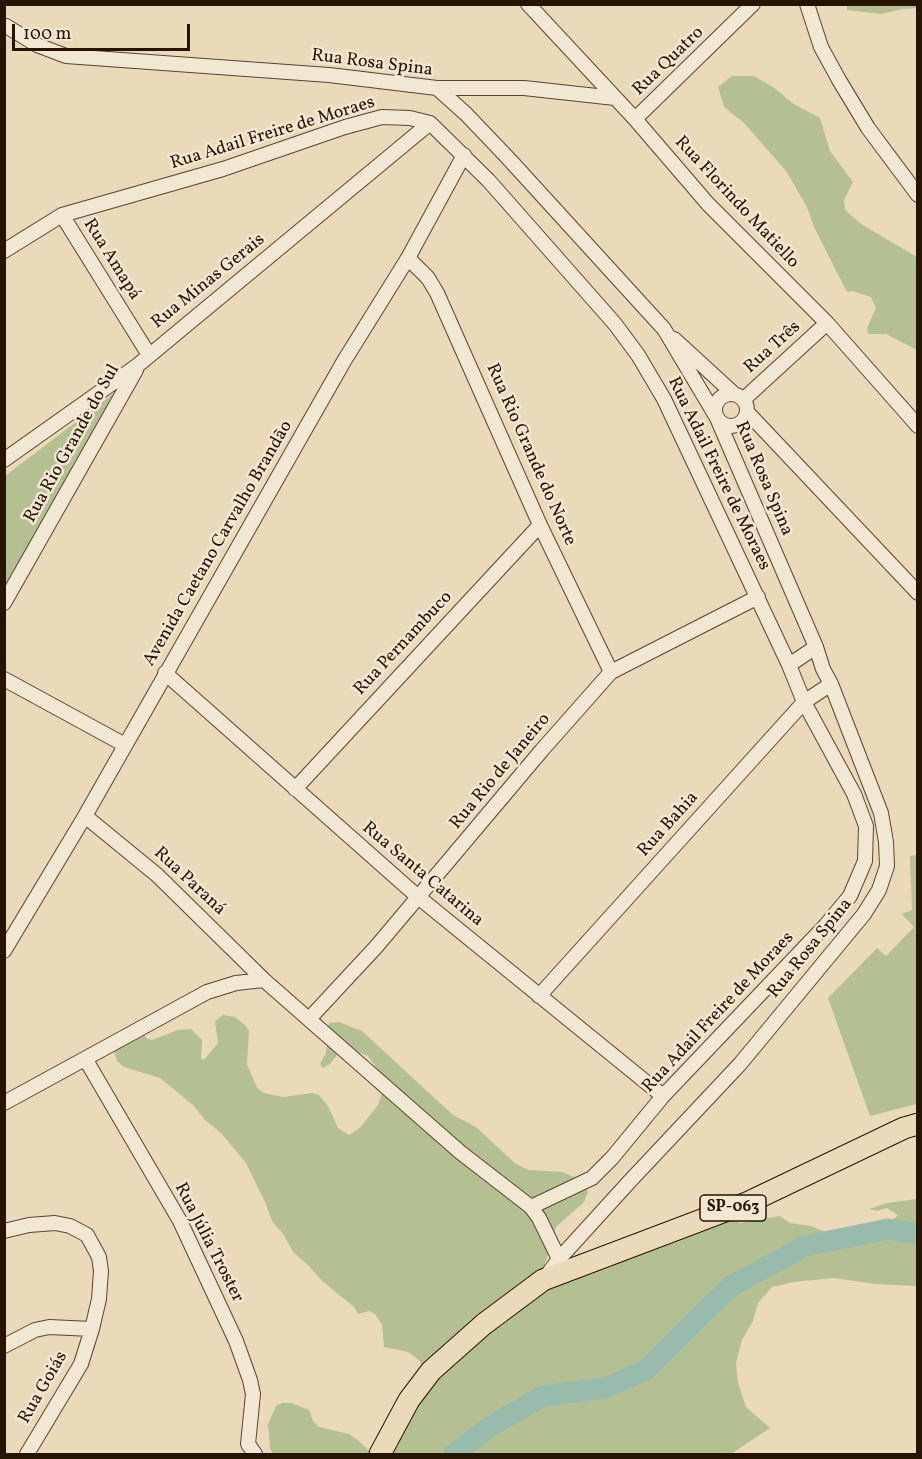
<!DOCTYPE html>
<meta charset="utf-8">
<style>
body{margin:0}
#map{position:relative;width:922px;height:1459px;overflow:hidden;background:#eadaba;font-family:Vollkorn,serif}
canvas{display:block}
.frame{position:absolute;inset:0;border:6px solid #261300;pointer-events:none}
.scale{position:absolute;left:12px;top:24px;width:178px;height:27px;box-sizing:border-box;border:3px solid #261300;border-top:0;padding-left:8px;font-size:18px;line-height:21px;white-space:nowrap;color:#261300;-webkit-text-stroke:4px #f1e7d2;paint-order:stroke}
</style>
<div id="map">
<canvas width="922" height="1459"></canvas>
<div class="frame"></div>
<div class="scale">100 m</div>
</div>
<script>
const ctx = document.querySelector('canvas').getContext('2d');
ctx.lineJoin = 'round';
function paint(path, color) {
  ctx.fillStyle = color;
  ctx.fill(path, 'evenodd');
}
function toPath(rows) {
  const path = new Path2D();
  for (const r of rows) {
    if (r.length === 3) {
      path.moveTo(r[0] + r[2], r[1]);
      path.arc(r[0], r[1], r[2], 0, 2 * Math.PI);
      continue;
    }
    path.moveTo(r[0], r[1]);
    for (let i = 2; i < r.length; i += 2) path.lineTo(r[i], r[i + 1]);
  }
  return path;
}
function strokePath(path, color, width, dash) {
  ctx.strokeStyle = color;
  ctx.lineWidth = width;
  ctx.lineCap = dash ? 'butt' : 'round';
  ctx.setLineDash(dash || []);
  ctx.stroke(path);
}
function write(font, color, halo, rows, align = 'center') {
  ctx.font = font + ' Vollkorn,serif';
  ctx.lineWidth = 5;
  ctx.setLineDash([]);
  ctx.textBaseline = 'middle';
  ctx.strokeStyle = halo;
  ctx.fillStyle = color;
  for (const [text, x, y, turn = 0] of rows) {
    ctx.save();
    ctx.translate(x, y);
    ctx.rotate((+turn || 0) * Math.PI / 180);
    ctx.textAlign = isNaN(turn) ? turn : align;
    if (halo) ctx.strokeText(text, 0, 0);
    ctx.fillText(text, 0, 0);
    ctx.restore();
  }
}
const green = toPath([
 [847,5,917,4,918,8,903,9,881,14,847,10],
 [732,76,754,76,776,89,792,103,820,118,830,151,853,182,844,200,845,210,861,224,917,257,917,350,886,334,868,334,867,328,876,308,871,297,852,291,847,292,814,227,807,207,786,171,744,123,724,107,718,87],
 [122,387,5,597,5,476],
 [917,855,917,1104,870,1116,828,998,877,948,886,956,914,927,902,914,912,910,910,856],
 [223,1015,235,1017,245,1025,249,1031,247,1064,257,1088,264,1093,283,1097,312,1093,319,1095,328,1106,338,1128,349,1135,360,1128,378,1105,384,1087,384,1078,368,1056,344,1046,330,1064,323,1068,320,1064,326,1053,329,1023,339,1022,362,1031,453,1115,476,1127,516,1164,529,1170,562,1172,577,1178,585,1184,588,1192,584,1202,556,1227,542,1274,721,1215,740,1223,780,1216,790,1223,811,1226,838,1237,853,1237,866,1240,875,1236,898,1215,887,1208,877,1211,869,1209,887,1203,917,1199,917,1286,875,1284,834,1278,794,1282,772,1287,758,1303,753,1321,742,1340,736,1363,738,1383,746,1407,770,1428,731,1454,376,1454,424,1372,420,1361,408,1352,384,1347,382,1325,375,1314,369,1311,358,1314,354,1307,321,1280,309,1266,293,1252,284,1235,272,1221,265,1202,246,1163,221,1133,204,1119,193,1105,160,1078,124,1067,117,1061,113,1049,145,1035,146,1038,152,1040,178,1030,191,1029,202,1040,201,1058,204,1060,218,1043,215,1021],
 [282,1403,291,1403,309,1410,313,1421,319,1427,349,1434,359,1441,372,1454,273,1454,270,1448,268,1424,276,1406]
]);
const river = toPath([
 [454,1454,491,1426,543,1396,605,1388,646,1370,731,1286,805,1246,888,1229,918,1234]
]);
const minor = toPath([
 [528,4,635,119,708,204,827,323,918,426],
 [807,4,821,47,839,80,868,128,918,195],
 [6,26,37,45,66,56,329,75,437,88,466,114,508,158,664,329,717,418,816,647,823,669,831,684,881,813,886,842,887,866,879,890,864,914,740,1064,630,1181,559,1259,545,1278],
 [437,88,524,88,615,98],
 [635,119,753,4],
 [62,215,149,355],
 [4,251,62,215,223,169,345,127,382,117,410,118,430,123,489,181,615,324,638,355,664,399,789,665,804,702,854,794,866,826,865,861,850,896,825,926,663,1096,612,1158,592,1178,531,1207],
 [408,258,428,278,437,293,540,525,611,672],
 [674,339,734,394],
 [731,410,16],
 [744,399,827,323],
 [748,413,918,593],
 [4,460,138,365,430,123],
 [4,603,136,370],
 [789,665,816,647],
 [165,673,417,896,663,1096],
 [4,679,125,745],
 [295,789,540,525],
 [85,816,157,875,264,980,460,1152,531,1207,539,1218,559,1259],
 [4,951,85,816,344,361,408,258,464,155],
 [539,996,804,702,831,684],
 [309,1019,376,947,542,750,611,672,758,597],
 [86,1060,180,1221,236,1341,250,1380,253,1394,248,1444,255,1454],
 [4,1103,207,992,236,983,264,980],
 [4,1231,29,1225,55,1223,70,1226,87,1235,99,1257,101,1271,99,1299,92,1329,81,1364,27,1454],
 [4,1346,35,1330,49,1327,92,1329]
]);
const primary = toPath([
 [380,1454,409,1400,431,1371,484,1324,543,1280,749,1202,904,1128,918,1124]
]);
const shields = [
 [733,1208,66]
];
const shieldNames = [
 ["SP-063",733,1208]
];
const streetNames = [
 ["Rua Quatro",669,62,-44],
 ["Rua Rosa Spina",372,64,7],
 ["Rua Adail Freire de Moraes",273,134,-17],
 ["Rua Florindo Matiello",736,203,47],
 ["Rua Amapá",111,260,58],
 ["Rua Minas Gerais",209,282,-39],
 ["Rua Três",773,348,-42],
 ["Rua Rio Grande do Sul",73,444,-61],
 ["Rua Rio Grande do Norte",530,455,66],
 ["Rua Adail Freire de Moraes",718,474,64],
 ["Rua Rosa Spina",763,479,67],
 ["Avenida Caetano Carvalho Brandão",219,544,-60],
 ["Rua Pernambuco",404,644,-47],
 ["Rua Rio de Janeiro",501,772,-50],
 ["Rua Bahia",669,825,-48],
 ["Rua Santa Catarina",422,875,40],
 ["Rua Paraná",189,882,43],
 ["Rua Rosa Spina",811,949,-51],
 ["Rua Adail Freire de Moraes",719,1013,-47],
 ["Rua Júlia Troster",208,1243,63],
 ["Rua Goiás",44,1388,-60]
];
paint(green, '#b4c092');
strokePath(river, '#98bbad', 21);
strokePath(minor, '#57452e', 16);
strokePath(primary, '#261300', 23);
strokePath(minor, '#f1e7d2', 14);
strokePath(primary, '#eadaba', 21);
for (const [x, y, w] of shields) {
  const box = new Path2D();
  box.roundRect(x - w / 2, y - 13, w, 26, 4.5);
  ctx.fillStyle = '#f1e7d2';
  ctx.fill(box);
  strokePath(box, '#261300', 1.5);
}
write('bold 16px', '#261300', null, shieldNames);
write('18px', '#261300', '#f1e7d2', streetNames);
</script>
